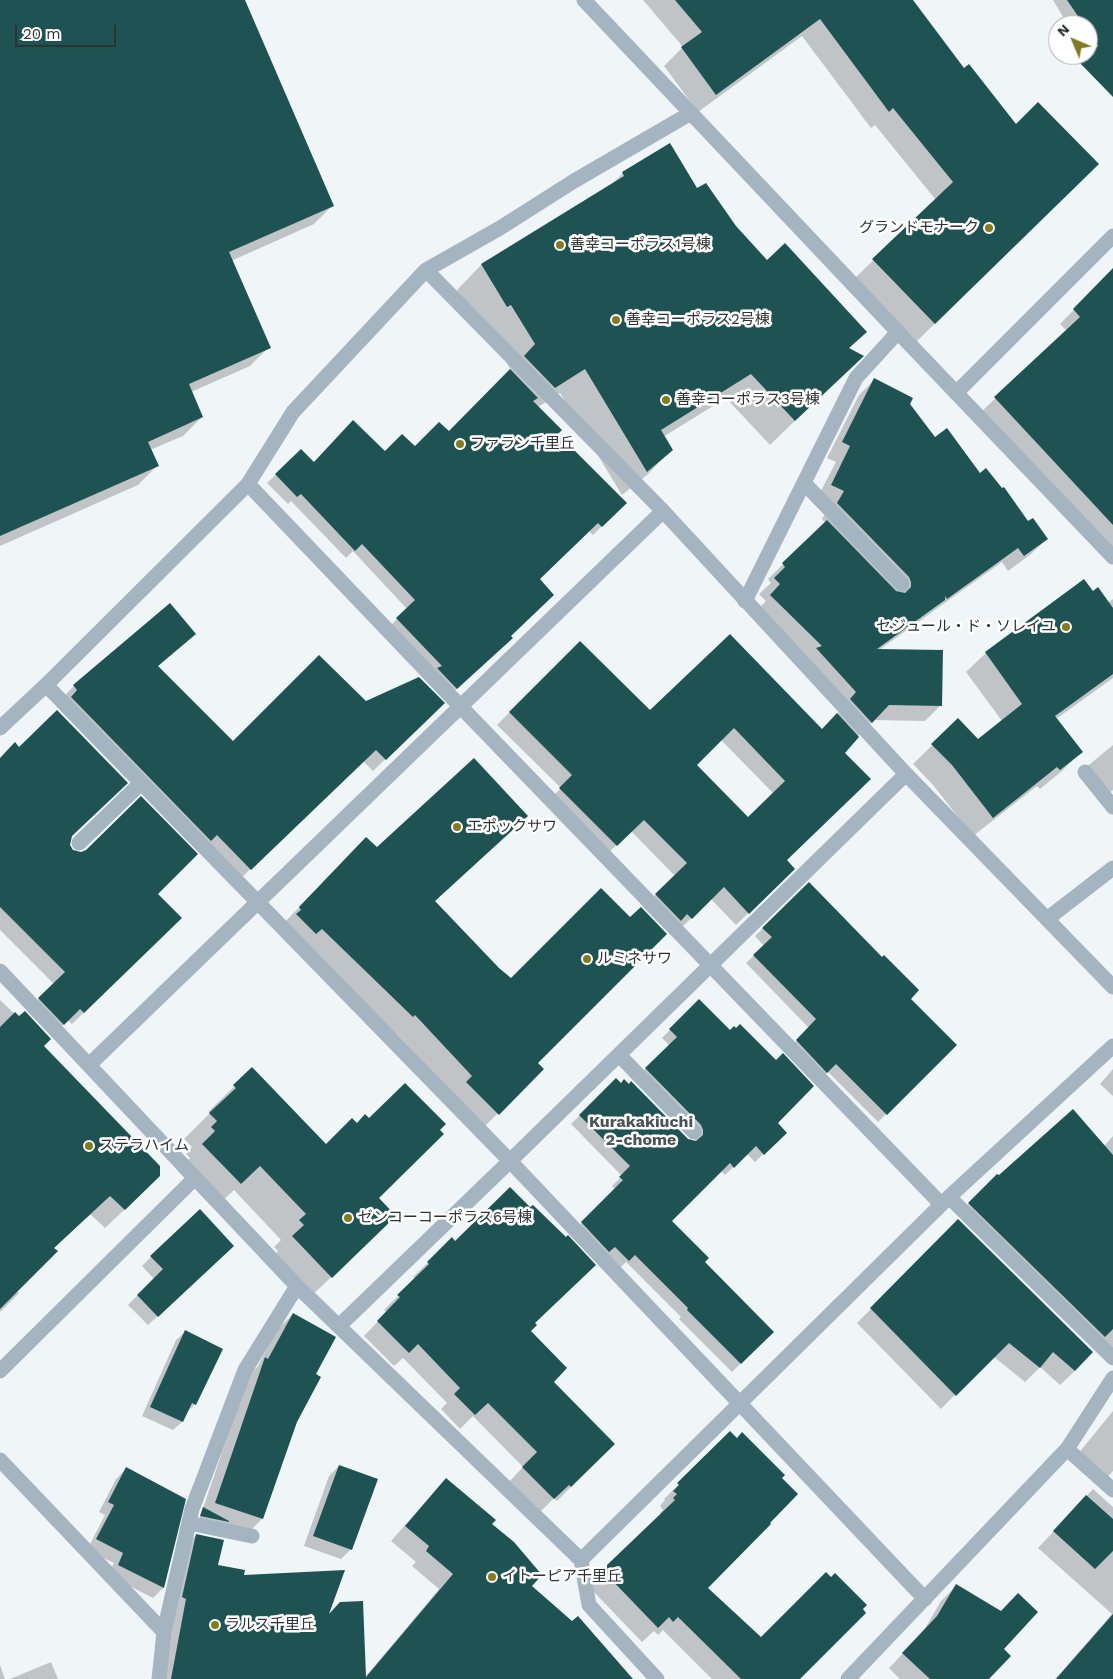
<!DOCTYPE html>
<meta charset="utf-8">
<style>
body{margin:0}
#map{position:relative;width:1113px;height:1679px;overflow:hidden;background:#f0f6f8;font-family:"Work Sans",sans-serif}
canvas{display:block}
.north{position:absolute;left:1048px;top:15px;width:50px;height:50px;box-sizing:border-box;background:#fff;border:1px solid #acadad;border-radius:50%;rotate:315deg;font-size:14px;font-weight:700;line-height:20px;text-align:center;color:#2f3132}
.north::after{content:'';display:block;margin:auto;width:18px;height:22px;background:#817b21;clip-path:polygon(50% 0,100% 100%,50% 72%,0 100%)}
.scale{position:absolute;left:15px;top:25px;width:101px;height:22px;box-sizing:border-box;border:2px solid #2f3132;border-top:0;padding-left:6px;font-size:15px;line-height:18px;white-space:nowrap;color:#2f3132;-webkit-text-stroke:4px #fff;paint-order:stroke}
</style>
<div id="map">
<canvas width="1113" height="1679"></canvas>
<div class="north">N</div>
<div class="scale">20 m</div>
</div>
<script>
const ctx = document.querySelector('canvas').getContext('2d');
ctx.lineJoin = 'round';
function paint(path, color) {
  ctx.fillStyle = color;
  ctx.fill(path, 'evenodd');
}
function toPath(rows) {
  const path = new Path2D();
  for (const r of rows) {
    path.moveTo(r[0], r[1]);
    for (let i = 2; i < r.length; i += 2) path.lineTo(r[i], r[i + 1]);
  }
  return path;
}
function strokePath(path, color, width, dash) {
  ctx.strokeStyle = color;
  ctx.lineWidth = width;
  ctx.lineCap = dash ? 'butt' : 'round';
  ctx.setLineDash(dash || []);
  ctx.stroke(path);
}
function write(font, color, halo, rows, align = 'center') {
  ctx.font = font + ' "Work Sans","Noto Sans JP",sans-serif';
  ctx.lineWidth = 5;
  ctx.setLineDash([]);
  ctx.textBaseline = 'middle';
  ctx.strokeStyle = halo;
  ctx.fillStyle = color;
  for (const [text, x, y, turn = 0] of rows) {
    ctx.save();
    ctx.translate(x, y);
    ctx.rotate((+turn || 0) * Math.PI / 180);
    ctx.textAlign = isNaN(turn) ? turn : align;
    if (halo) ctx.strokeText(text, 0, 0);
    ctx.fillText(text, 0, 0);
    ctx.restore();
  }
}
const shadow = toPath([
 [0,0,243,0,333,205,314,224,231,261,269,347,250,366,191,392,202,417,183,436,150,450,157,466,138,485,0,546],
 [643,0,911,0,964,70,1015,126,1097,164,917,341,855,278,936,200,875,125,871,128,802,36,698,112,664,66,683,47],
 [1053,0,1113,0,1113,25,1088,40,1088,25,1068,25],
 [669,145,697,190,735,227,848,349,837,380,770,445,726,398,663,437,671,450,647,475,622,495,560,393,538,407,556,434,625,503,593,535,588,530,538,579,509,636,502,646,448,697,389,627,407,609,353,551,346,558,291,501,288,504,267,483,301,451,313,463,415,448,449,433,511,370,486,329,482,331,457,290,481,265,609,187,623,173],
 [1113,270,1113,556,981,412,1067,331,1060,324],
 [874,380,908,404,935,438,980,475,1047,539,1031,554,1008,571,1002,562,879,650,941,705,925,721,874,720,857,737,843,753,785,860,794,869,736,925,711,899,679,930,674,925,668,932,643,907,675,876,631,831,604,857,548,801,561,788,497,725,580,642,650,712,822,730,842,709,756,611,766,601,759,594,771,583,768,579,825,523,822,519,829,506,816,500,836,462,827,458,859,395],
 [721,740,774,794,748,819,695,765],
 [1093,593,1108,603,1113,599,1113,678,1056,719,1082,751,1062,771,1040,789,1037,786,973,836,933,785,913,764,958,720,978,740,1002,721,966,672,986,653],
 [182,645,157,667,233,743,365,702,443,703,373,771,363,761,238,881,204,846,198,852,60,710,66,703,62,698,74,686],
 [1113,745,1113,790,1104,797,1084,769],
 [0,765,71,836,68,845,72,851,156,894,180,918,72,1024,68,1020,52,1036,27,1011,54,984,0,930],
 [526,816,434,902,536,1063,542,1069,479,1132,454,1095,396,1033,393,1035,281,926,348,857],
 [809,884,882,959,909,999,956,1045,878,1122,828,1072,819,1080,789,1049,809,1028,746,963,764,946,755,936],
 [0,1000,19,1018,42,1046,140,1195,105,1228,90,1214,53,1249,16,1291,19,1293,0,1312],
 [699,1000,776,1123,777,1141,755,1162,747,1154,725,1175,721,1171,670,1221,703,1262,772,1332,732,1372,679,1319,681,1317,626,1262,620,1268,574,1231,615,1189,612,1186,622,1176,571,1124,616,1080,687,1140,695,1142,695,1139,637,1077,670,1046,662,1038],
 [252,1069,369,1241,305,1302,267,1262,278,1251,274,1247,281,1240,234,1190,214,1209,177,1170,190,1158,186,1154,192,1147,184,1139,210,1113,208,1112],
 [1113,1069,1113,1096,1100,1084],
 [1113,1136,1113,1362,958,1215,997,1176,1104,1146],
 [958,1221,1075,1371,1060,1385,1040,1367,1025,1382,993,1356,941,1409,857,1323],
 [452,1239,534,1323,530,1331,552,1382,613,1444,557,1501,554,1498,539,1513,509,1482,523,1467,473,1416,460,1429,441,1409,447,1403,403,1358,394,1366,364,1336,387,1312,384,1310,415,1279,413,1277],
 [223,1255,148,1325,128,1305,154,1279,142,1266,151,1257],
 [293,1314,315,1374,296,1421,262,1519,245,1536,199,1520,248,1376,258,1366,276,1331],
 [185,1332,195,1404,186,1413,182,1422,173,1430,142,1416,176,1340],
 [1113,1411,1113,1471,1099,1486,1078,1454],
 [730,1433,706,1588,801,1679,712,1679,663,1630,658,1635,654,1631,642,1642,592,1590,592,1581,661,1515,659,1514,663,1510,660,1506,665,1500,664,1499],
 [339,1466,351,1549,341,1559,304,1546,329,1476],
 [126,1469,185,1499,163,1588,153,1598,108,1575,114,1563,87,1550,105,1515,99,1512,116,1479],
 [446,1479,490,1524,530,1586,628,1679,370,1679,366,1676,439,1589,412,1566,416,1562,391,1541],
 [1093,1489,1113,1507,1113,1679,1055,1679,1112,1614,1038,1548],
 [196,1535,216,1566,327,1616,365,1679,155,1679,175,1556],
 [956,1586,1002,1649,987,1679,900,1679,889,1668,923,1632,941,1601],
 [51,1662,58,1679,10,1679],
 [0,1665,5,1679,0,1679]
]);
const building = toPath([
 [0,0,245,0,334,206,229,252,271,348,189,384,203,417,148,442,159,466,0,536],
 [675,0,913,0,964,68,969,64,1016,124,1038,102,1099,164,935,324,872,259,953,182,893,108,889,112,820,19,716,95,681,47,702,32],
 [1067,0,1113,0,1113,97,1080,63,1098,46,1088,31,1088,25,1084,25],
 [670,143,697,188,706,183,736,226,767,260,785,243,867,332,849,348,864,356,795,421,751,374,661,430,673,450,647,472,585,369,555,388,524,356,535,344,511,305,507,307,481,264,624,176,622,172],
 [1113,268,1113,525,994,397,1080,317,1073,309],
 [510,369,538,398,533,401,562,430,558,434,627,503,602,527,598,523,540,579,554,595,511,636,513,638,457,689,437,668,442,666,396,618,415,600,362,544,355,551,301,494,297,497,275,474,301,449,314,462,353,420,385,451,402,434,415,446,439,422,449,431],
 [874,378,913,398,910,404,935,437,947,428,980,473,986,468,1002,488,1004,487,1028,521,1033,518,1048,539,1024,556,1018,548,947,599,945,596,945,600,877,649,943,650,942,706,889,705,872,723,850,699,856,692,816,648,822,646,770,595,780,584,774,578,785,567,782,563,827,520,896,591,905,593,911,587,911,582,909,577,837,503,844,491,831,485,850,446,842,442],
 [1084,579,1093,591,1098,587,1113,608,1113,674,1055,716,1083,752,1060,770,1057,767,993,818,952,765,931,744,958,718,978,739,1022,704,985,652],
 [170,603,196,634,158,666,233,741,319,655,366,701,419,677,445,703,386,760,376,750,251,870,217,835,211,841,71,697,77,690,73,685],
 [730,634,822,729,837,713,859,737,845,753,871,779,787,860,795,869,749,914,724,887,692,919,687,914,681,921,655,894,687,863,644,820,617,846,559,788,572,775,509,712,580,641,650,710],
 [734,728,785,781,748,817,697,765],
 [57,710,128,783,72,836,70,845,73,850,81,852,86,850,141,796,198,854,158,894,182,918,84,1013,80,1009,64,1025,38,998,65,972,0,907,0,758,15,742,19,747],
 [474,758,528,816,435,901,499,968,511,978,601,888,630,917,641,907,667,934,538,1063,544,1069,499,1115,466,1082,472,1076,415,1015,413,1017,322,929,316,934,296,914,301,910,299,907,366,837,377,847],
 [809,882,882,957,884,955,919,990,911,999,957,1045,887,1115,836,1064,827,1073,796,1040,816,1019,753,955,772,937,762,928],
 [699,999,730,1030,734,1026,736,1028,740,1024,776,1060,783,1053,814,1086,778,1123,787,1133,764,1155,756,1146,734,1168,730,1163,672,1221,709,1258,705,1262,774,1332,741,1364,687,1310,688,1308,635,1255,629,1261,615,1247,609,1252,581,1222,623,1180,619,1177,630,1166,579,1115,616,1078,621,1083,624,1079,629,1084,631,1081,688,1139,696,1141,703,1135,703,1130,701,1125,645,1068,677,1037,669,1029],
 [25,1011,51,1039,44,1046,160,1166,160,1176,125,1210,110,1196,54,1248,58,1251,0,1309,0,1027,15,1012,19,1016],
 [252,1067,326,1144,352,1118,357,1123,365,1114,369,1118,405,1083,446,1124,440,1130,444,1134,379,1198,396,1216,332,1278,292,1236,304,1225,299,1220,306,1214,260,1166,241,1184,202,1144,215,1131,211,1127,217,1121,209,1113,236,1088,233,1085],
 [1073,1109,1113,1155,1113,1329,1105,1337,968,1203,997,1174,999,1175],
 [510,1187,530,1207,533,1205,566,1237,568,1235,596,1265,535,1323,537,1325,531,1331,567,1368,554,1382,615,1444,571,1487,569,1485,554,1499,522,1467,537,1452,488,1403,475,1415,454,1394,460,1388,418,1344,409,1353,377,1321,400,1297,397,1295,429,1264,427,1262,452,1237,455,1241],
 [200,1209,234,1246,158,1317,137,1295,163,1269,150,1256],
 [958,1219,1093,1352,1075,1371,1053,1352,1040,1368,1009,1343,956,1396,870,1308],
 [293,1313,336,1337,316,1374,321,1377,297,1422,263,1519,215,1503,265,1357,268,1359],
 [185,1330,223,1349,196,1405,192,1403,183,1422,150,1407],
 [730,1431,737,1438,742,1432,785,1475,782,1478,798,1494,770,1523,771,1524,708,1588,761,1637,826,1572,831,1577,835,1573,867,1605,863,1609,866,1613,800,1679,741,1679,678,1617,673,1622,669,1617,658,1628,607,1575,607,1565,675,1500,673,1498,677,1494,673,1491,679,1485,677,1483],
 [339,1465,378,1479,352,1550,313,1536],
 [126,1467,186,1499,164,1588,118,1565,123,1553,96,1539,114,1505,108,1502],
 [446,1478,496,1520,492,1524,514,1542,542,1575,532,1586,572,1621,578,1616,633,1679,171,1679,186,1599,182,1597,196,1534,224,1540,218,1565,245,1570,244,1575,345,1570,329,1614,340,1602,363,1601,366,1677,453,1574,426,1551,429,1546,405,1526],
 [1086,1495,1113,1519,1113,1551,1095,1569,1053,1531],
 [203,1507,229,1521,229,1522,200,1516],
 [956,1584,1001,1611,1018,1593,1038,1612,1004,1649,1011,1656,989,1679,930,1679,902,1653,937,1616],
 [1113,1614,1113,1679,1056,1679]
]);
const minor = toPath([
 [426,270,663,511,906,774,1113,987],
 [956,393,1113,236],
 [804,483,902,584],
 [248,484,461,707,941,1204],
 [745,601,856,378,898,332],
 [46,685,510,1161,925,1599],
 [0,728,46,685,248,484,293,412,426,270,500,228,574,181,691,113],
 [1085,772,1113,807],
 [79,843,141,783],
 [1047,919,1113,868],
 [0,971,297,1286,581,1560,589,1605,657,1679],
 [619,1055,694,1132],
 [89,1065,663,511],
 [949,1197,1113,1358],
 [339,1326,510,1161,906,774],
 [0,1371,195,1178],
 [1067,1449,1113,1490],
 [0,1460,164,1632,159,1679],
 [189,1523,252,1536],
 [581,1560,949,1197,1113,1046],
 [164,1632,192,1509,245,1370,297,1286],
 [848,1679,1067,1449,1113,1378]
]);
const tertiary = toPath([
 [584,0,898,332,1113,557]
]);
const markers = [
 [989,228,5,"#817b21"],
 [560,245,5,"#817b21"],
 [616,320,5,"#817b21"],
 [666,400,5,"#817b21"],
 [460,444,5,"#817b21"],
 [1066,627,5,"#817b21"],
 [457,827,5,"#817b21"],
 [587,959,5,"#817b21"],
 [89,1146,5,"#817b21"],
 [348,1218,5,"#817b21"],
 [492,1577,5,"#817b21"],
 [215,1625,5,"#817b21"]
];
const poiNames = [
 ["グランドモナーク",979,228,"right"],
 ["善幸コーポラス1号棟",570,245],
 ["善幸コーポラス2号棟",626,320],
 ["善幸コーポラス3号棟",676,400],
 ["ファラン千里丘",470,444],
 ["セジュール・ド・ソレイユ",1056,627,"right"],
 ["エポックサワ",467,827],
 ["ルミネサワ",597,959],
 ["ステラハイム",99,1146],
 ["ゼンコーコーポラス6号棟",358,1218],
 ["イトーピア千里丘",502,1577],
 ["ラルス千里丘",225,1625]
];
const neighbourhoodNames = [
 ["Kurakakiuchi",641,1122],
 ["2-chome",641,1140]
];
paint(shadow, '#0003');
paint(building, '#1f5353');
strokePath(minor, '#a4b4c0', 15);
strokePath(tertiary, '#a4b4c0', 15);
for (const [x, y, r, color] of markers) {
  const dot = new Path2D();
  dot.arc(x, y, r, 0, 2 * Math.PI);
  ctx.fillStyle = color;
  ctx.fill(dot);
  strokePath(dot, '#fff', 2);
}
write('15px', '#2f3132', '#fff', poiNames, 'left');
write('bold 16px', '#4d5354', '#fff', neighbourhoodNames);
</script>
